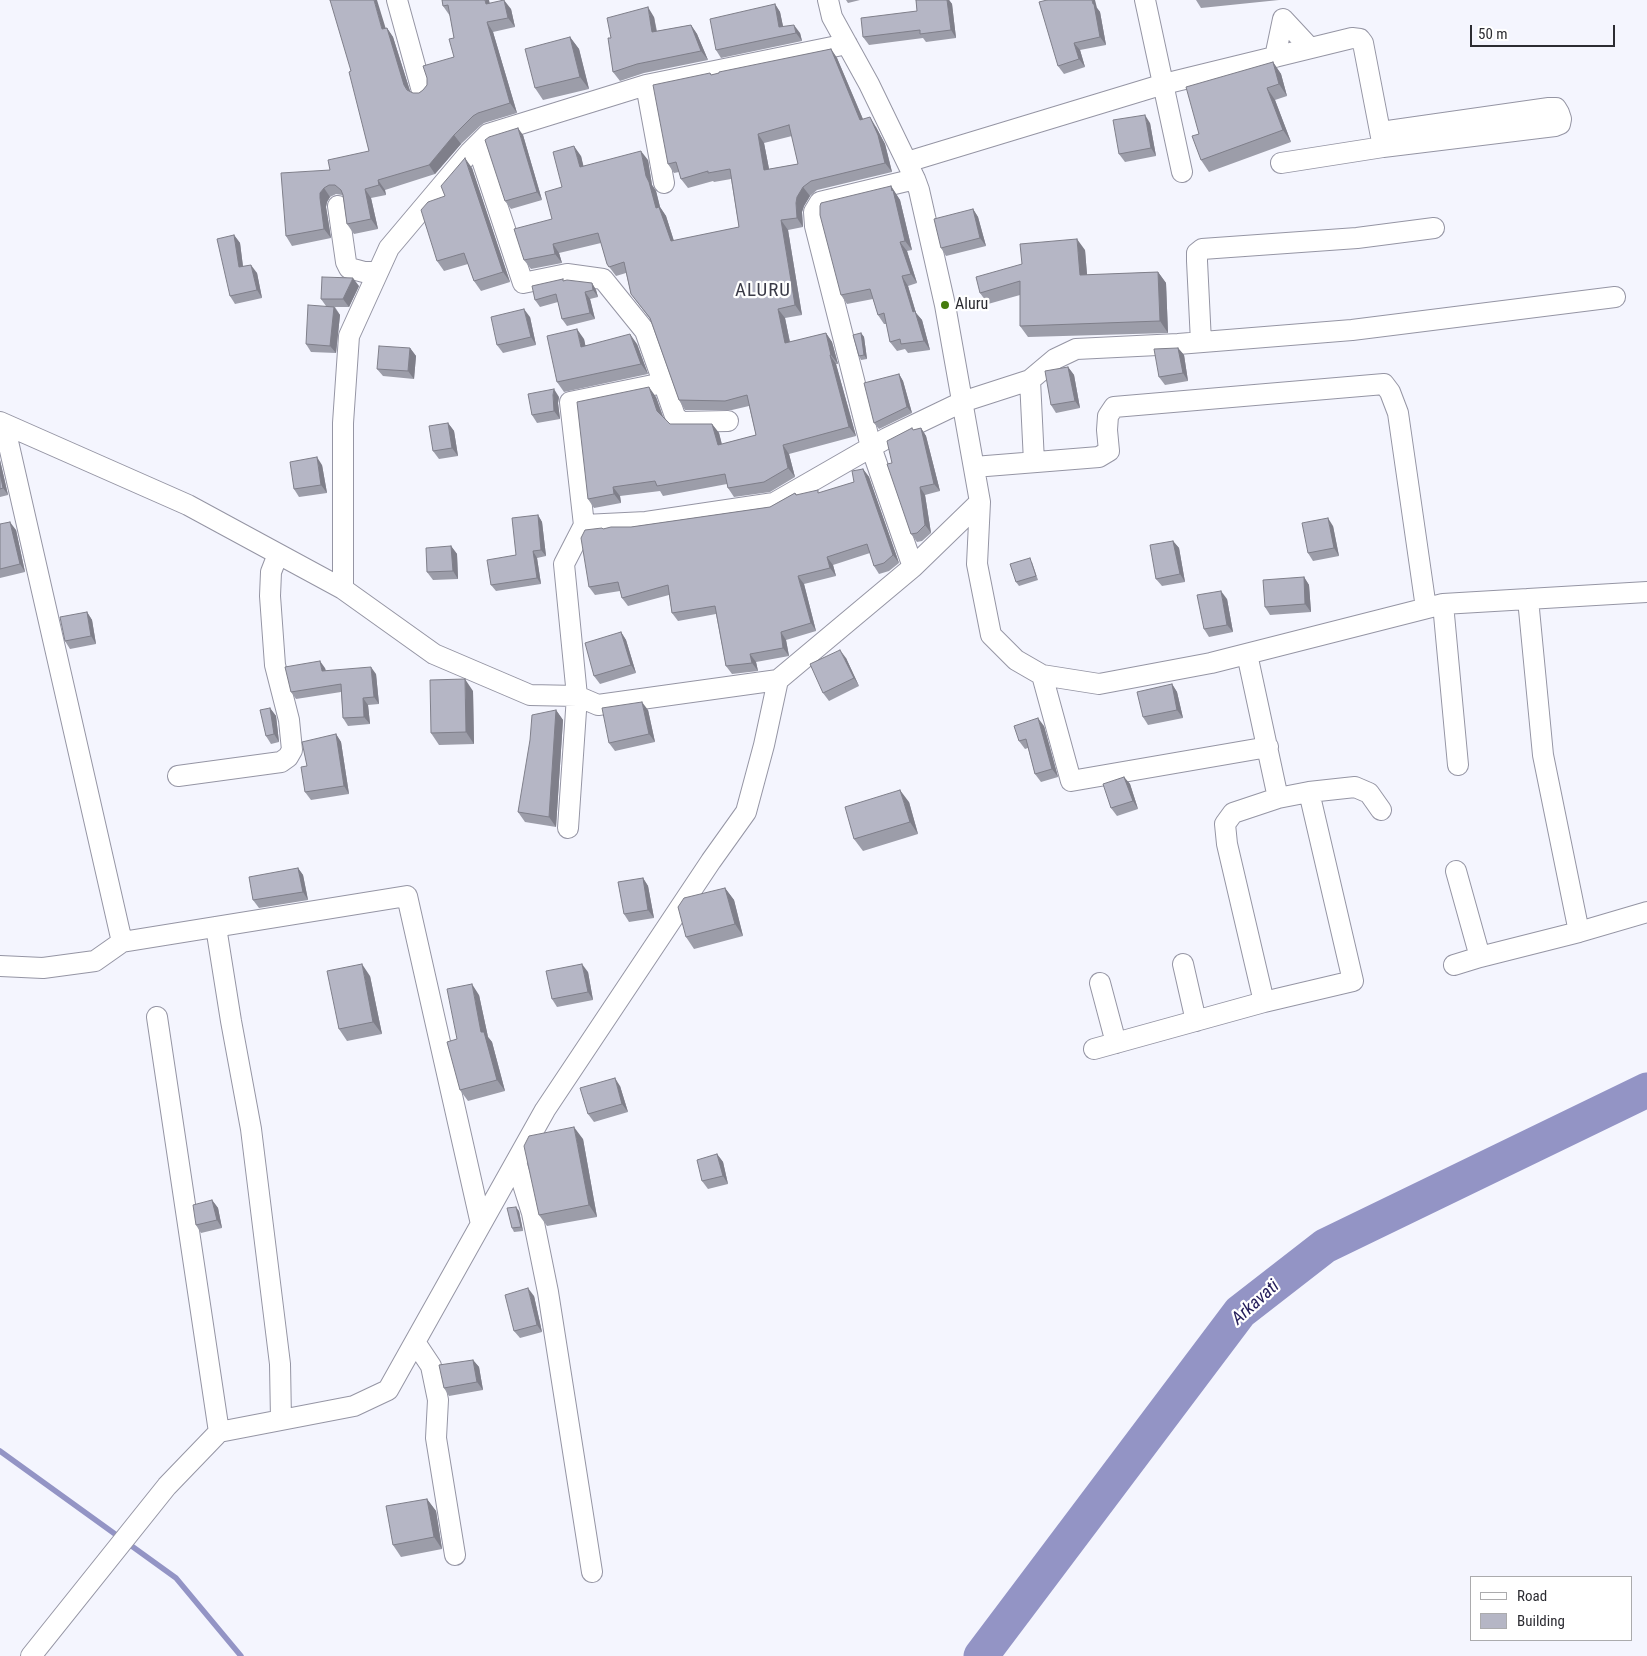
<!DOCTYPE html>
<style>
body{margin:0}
#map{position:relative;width:1647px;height:1656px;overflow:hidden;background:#f4f5fe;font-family:"Roboto Condensed",sans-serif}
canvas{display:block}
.legend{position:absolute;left:1470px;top:1576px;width:162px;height:65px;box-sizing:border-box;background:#fff;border:1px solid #ababad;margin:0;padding:6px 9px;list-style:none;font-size:15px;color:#2c2c32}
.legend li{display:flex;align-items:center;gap:10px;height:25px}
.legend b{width:25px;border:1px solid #ababad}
.scale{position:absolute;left:1470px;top:25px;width:145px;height:22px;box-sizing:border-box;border:2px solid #2c2c32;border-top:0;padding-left:6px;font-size:15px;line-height:18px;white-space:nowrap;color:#2c2c32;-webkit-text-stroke:4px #fff;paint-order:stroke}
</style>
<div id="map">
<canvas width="1647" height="1656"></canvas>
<ul class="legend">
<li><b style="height:6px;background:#fff"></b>Road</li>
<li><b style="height:14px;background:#b5b6c5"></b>Building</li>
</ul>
<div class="scale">50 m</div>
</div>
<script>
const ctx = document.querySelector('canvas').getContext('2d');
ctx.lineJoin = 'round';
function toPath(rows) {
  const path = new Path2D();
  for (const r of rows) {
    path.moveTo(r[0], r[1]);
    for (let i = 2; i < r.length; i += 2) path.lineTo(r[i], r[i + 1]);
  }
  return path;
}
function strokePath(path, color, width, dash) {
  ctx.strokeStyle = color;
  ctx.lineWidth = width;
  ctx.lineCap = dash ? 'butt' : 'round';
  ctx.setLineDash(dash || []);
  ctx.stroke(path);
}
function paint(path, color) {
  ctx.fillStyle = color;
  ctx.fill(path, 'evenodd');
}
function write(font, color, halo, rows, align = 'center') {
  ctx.font = font + ' "Roboto Condensed",sans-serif';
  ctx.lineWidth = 4.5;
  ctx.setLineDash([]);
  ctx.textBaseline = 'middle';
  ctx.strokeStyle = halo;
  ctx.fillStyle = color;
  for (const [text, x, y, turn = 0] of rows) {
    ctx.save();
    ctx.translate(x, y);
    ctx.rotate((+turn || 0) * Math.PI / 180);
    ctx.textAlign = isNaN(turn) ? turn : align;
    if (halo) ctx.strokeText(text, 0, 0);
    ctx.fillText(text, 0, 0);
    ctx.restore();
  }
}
const stream = toPath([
 [0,1451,176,1578,241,1656]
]);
const river = toPath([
 [981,1656,1240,1312,1325,1246,1647,1090]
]);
const minor = toPath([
 [397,0,422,91],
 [828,0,832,17,869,84,915,179,919,190,945,305,980,502,977,564,991,635,1016,660,1042,675,1099,684,1211,663,1443,604,1647,592],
 [1145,0,1182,172],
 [1275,57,1283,19,1310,48],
 [646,85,664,183],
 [477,145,523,283,567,274,603,279,645,331,675,416,681,422,728,421],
 [907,162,1164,84,1352,38,1360,39,1363,43,1383,147],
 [1281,163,1383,147,1555,126,1560,124,1561,119,1559,113,1556,108,1549,108,1381,132],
 [338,206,346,262,349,268,364,272,378,272],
 [1201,342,1197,261,1197,253,1202,249,1357,238,1434,228],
 [0,422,188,505,343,589,434,654,530,695,577,696,598,705,778,680],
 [4,424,122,942],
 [1034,462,1030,380,1055,359,1076,349,1178,344,1352,330,1615,297],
 [974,467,1099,457,1109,451,1107,430,1108,416,1114,407,1384,384,1390,392,1398,413,1426,608],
 [584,525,646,522,774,503,887,438,962,402,1030,380],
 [913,567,871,447,815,226,814,212,820,202,915,179],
 [343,589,343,423,349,336,389,248,470,152,488,134,646,85,847,44],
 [1528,599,1543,755,1579,932],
 [1443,604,1458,765],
 [1247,654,1278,798],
 [1042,675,1071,781,1268,747],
 [178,776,281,762,288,757,292,750,289,720,275,665,270,596,271,572,278,554],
 [1309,792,1355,787,1369,793,1381,810],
 [568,828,577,696,564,564,584,525,570,402,663,383],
 [1456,871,1480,957,1579,932,1647,912],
 [216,927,231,1021,251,1129,280,1364,281,1420],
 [1183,964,1196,1021],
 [1454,965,1480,957],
 [0,966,43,968,95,961,122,942,407,896,481,1224],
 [1100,983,1116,1043],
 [157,1017,219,1432],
 [1094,1049,1264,1002,1353,981,1309,792,1278,798,1233,813,1225,824,1227,844,1264,1002],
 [516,1162,532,1213,548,1292,592,1572],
 [415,1342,431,1366,438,1400,436,1438,455,1555],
 [31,1656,167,1486,219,1432,354,1406,388,1390,545,1110,711,861,746,812,764,745,778,680,913,567,980,502]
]);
const wall = toPath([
 [442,0,490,3,511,9,515,27,493,32,517,113,484,123,480,126,461,144,435,174,385,190,386,195,371,198,378,229,354,234,347,224,343,196,342,195,336,194,330,197,327,202,326,207,331,238,292,246,286,236,330,170,369,151,351,71,386,28,387,28,393,37,410,91,413,93,419,93,423,90,454,57,454,38,450,16,443,6],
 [846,0,860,0,848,3],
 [916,0,949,0,952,4,956,38,926,42,923,38,869,45,863,37,917,11],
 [1196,0,1279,0,1201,8],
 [775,4,780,12,783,27,800,33,802,41,721,58,716,50],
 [1097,8,1100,12,1106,45,1080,50,1085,67,1064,74,1058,66],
 [654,17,657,31,691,25,697,34,708,60,644,73,620,81,613,72,611,38],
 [570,37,579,49,589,89,543,100,535,88],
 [831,49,837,58,863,119,876,127,885,144,892,172,817,190,810,196,804,206,802,212,803,227,788,230,802,315,785,318,790,342,826,333,832,342,838,364,836,364,856,436,789,454,795,477,770,492,734,497,728,488,727,484,663,496,660,491,620,496,621,503,594,508,588,499,656,397,663,416,670,424,712,424,719,433,722,444,756,435,749,406,732,410,685,410,679,400,650,319,631,294,626,273,616,276,607,264,601,243,559,253,562,263,531,269,524,260,552,219,562,187,581,156,583,166,648,160,652,185,656,191,660,207,666,216,674,241,739,227,731,179,714,182,713,181,688,188,681,179,679,172,674,173,668,164,710,73,711,75],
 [792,136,798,164,769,169,764,143],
 [1273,62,1281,74,1287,96,1275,100,1291,142,1209,172,1201,160,1199,134],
 [1150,123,1156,156,1125,162,1119,154],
 [523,135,542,200,511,209,505,201],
 [472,168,510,282,481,291,474,281,468,264,444,271,437,261],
 [891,186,900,200,912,250,907,251,917,283,908,286,916,313,922,320,930,350,908,353,905,349,897,351,890,342,887,324,884,324,878,315,873,299,847,304,841,295],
 [973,209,978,217,986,246,946,256,941,248],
 [234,235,240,243,243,266,257,273,262,298,235,304,230,296],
 [1085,250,1087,275,1158,272,1166,283,1168,333,1028,337,1020,326,1020,295,988,304,980,293],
 [563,281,592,283,596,290,598,297,590,299,595,319,567,326,562,319,558,302,540,307,535,300],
 [359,286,349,307,335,307,340,315,336,353,311,352,306,344,326,306,321,299],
 [530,317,536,345,503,353,497,345],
 [861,333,864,337,867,359,861,360,859,356],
 [584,339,585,345,637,344,648,374,564,392,557,382],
 [410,348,416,356,414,379,383,376,377,369],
 [1178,348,1184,355,1188,381,1165,385,1159,377],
 [1068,367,1074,375,1080,408,1056,413,1051,405],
 [899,374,903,381,912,413,879,429,874,423],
 [559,397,558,403,560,419,537,423,532,415],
 [448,423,454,431,458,456,439,459,433,451],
 [921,428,926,436,940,491,925,495,931,533,922,541,917,542,911,534,892,463,914,430],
 [0,460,8,495,0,497],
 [322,465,327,493,299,497,294,489],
 [863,469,869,477,899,563,889,571,879,574,874,566,870,553,833,565,836,576,804,584,816,631,786,640,789,656,756,662,758,671,732,674,726,666,716,614,678,621,672,613,669,595,628,606,622,598,620,591,595,595,589,587,603,529,631,527,770,507,795,493,797,495,820,493,854,482],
 [538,515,542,522,546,556,537,558,541,584,496,591,491,585,516,555],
 [0,524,16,530,25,572,0,578],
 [1333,526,1339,556,1313,561,1308,553],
 [1173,541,1179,548,1185,582,1162,586,1156,579],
 [451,546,457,554,458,579,433,580,427,572],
 [1032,562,1038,580,1019,586,1016,582],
 [1304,577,1309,585,1311,612,1270,615,1265,607],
 [1227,599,1233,632,1209,637,1204,629],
 [87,612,92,620,96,644,70,649,65,641],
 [621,632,626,640,636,673,600,684,594,676],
 [846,658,859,686,829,701,823,693],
 [325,668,326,671,376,674,379,704,368,705,370,724,348,726,343,718,341,692,296,699,291,692],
 [1172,684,1177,692,1183,718,1148,725,1143,717],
 [473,691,474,744,439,745,431,733],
 [270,708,276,716,279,742,271,744,266,736],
 [556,710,563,720,556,827,525,822,518,812],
 [648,710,655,742,615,751,609,743],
 [1044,726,1058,777,1041,782,1035,774,1028,748,1025,749,1019,741],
 [336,734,341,742,349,794,311,800,305,792],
 [1124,777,1130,784,1138,809,1117,816,1111,808],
 [909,802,918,834,863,851,854,839],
 [298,868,303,875,308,900,259,908,253,900],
 [643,878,648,886,654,918,629,922,624,914],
 [725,888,734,900,743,936,694,949,686,937],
 [588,972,593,1000,557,1007,552,999],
 [370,976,382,1034,347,1041,339,1029],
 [479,995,488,1037,492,1042,505,1091,468,1101,460,1090,457,1039],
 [620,1086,628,1112,594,1122,588,1114],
 [583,1139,597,1217,547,1226,539,1215],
 [717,1154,723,1162,728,1184,708,1189,702,1181],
 [212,1200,218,1208,222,1228,201,1233,196,1225],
 [519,1211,523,1231,514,1232,512,1228],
 [534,1296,542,1332,520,1338,514,1331],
 [473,1360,479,1367,483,1390,449,1396,444,1388],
 [427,1499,436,1511,442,1549,401,1557,393,1545]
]);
const shadedWall = toPath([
 [374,0,377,0,389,39,382,29],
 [485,0,489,0,492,13,486,4],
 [504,0,511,9,515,27,508,18],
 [947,0,949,0,952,4,956,38,951,30],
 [1092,0,1095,0,1097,8,1100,12,1106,45,1100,37],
 [775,4,780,12,785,35,779,27],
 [648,7,654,17,658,41,652,32],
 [487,22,493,32,517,113,510,103],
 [691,25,697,34,708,60,701,51],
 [794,25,800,33,802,41,796,33],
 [387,28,393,37,411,94,404,85],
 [570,37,579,49,589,89,580,77],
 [1074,43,1080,50,1085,67,1079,59],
 [831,49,837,58,867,129,860,120],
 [1273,62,1281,74,1287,96,1279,84],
 [1267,88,1275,100,1291,142,1283,130],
 [1145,115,1150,123,1156,156,1151,148],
 [870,117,876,127,885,144,892,172,885,163],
 [518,128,523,135,542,200,537,192],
 [758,134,764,143,771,179,764,170],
 [454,135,461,144,435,174,429,165],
 [574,146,581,156,586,176,580,167],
 [641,151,648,160,652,185,656,191,660,207,666,216,677,251,671,241,656,208,646,176],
 [465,158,472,168,510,282,503,272],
 [378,180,385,190,386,195,379,185],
 [891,186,900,200,912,250,905,241],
 [803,187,810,196,804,206,802,212,803,227,797,218,796,203,797,197],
 [324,188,330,197,327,202,326,207,331,238,324,229,320,198,320,193],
 [365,189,371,198,378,229,371,219],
 [973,209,978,217,986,246,980,238],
 [781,220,788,230,802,315,795,305],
 [234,235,240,243,244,275,239,267],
 [1077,239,1085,250,1088,286,1080,275],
 [900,242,907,251,917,283,911,274],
 [553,244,559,253,562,263,555,254],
 [251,265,257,273,262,298,257,290],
 [1158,272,1166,283,1168,333,1160,321],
 [902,276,908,286,916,313,922,320,930,350,924,341,913,312],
 [353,278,359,286,349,307,343,299],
 [592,283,596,290,598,297,593,290],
 [585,292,590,299,595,319,590,313],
 [334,307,340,315,336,353,330,346],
 [524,309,530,317,536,345,531,337],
 [778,309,785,318,792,353,785,343],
 [577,329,584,339,588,357,581,347],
 [826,333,832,342,838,364,831,355],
 [861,333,864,337,867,359,864,355],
 [630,334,637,344,648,374,641,364],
 [410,348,416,356,414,379,408,371],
 [1178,348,1184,355,1188,381,1183,373],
 [830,355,836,364,856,436,849,427],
 [1068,367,1074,375,1080,408,1075,401],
 [899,374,903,381,912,413,907,407],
 [649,387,656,397,664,420,657,411],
 [554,389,559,397,558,403,560,419,554,411,553,395],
 [448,423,454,431,458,456,452,448],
 [712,424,719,433,724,454,718,445],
 [921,428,926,436,940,491,934,484],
 [783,445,789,454,795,477,788,468],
 [317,457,322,465,327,493,321,485],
 [0,460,8,495,3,488,0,473],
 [863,469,869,477,899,563,893,555],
 [613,487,620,496,621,503,614,494],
 [920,487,925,495,931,533,925,525],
 [538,515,542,522,546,556,541,550],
 [1328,518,1333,526,1339,556,1334,548],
 [10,522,16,530,25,572,20,564],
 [1173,541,1179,548,1185,582,1180,574],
 [451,546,457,554,458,579,453,571],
 [533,551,537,558,541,584,537,578],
 [827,557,833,565,836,576,830,568],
 [798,576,804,584,816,631,811,623],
 [1304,577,1309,585,1311,612,1305,604],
 [1221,591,1227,599,1233,632,1227,625],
 [87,612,92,620,96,644,91,636],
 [621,632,626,640,636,673,631,665],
 [781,632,786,640,789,656,783,648],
 [840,650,846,658,859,686,854,678],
 [750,654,756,662,758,671,752,663],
 [320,661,325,668,327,678,322,671],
 [371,667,376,674,379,704,374,697],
 [465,679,473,691,474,744,466,732],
 [1172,684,1177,692,1183,718,1177,710],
 [363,698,368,705,370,724,364,717],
 [642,702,648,710,655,742,649,734],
 [270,708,276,716,279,742,274,734],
 [556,710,563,720,556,827,549,817],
 [1038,718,1044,726,1058,777,1052,769],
 [336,734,341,742,349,794,344,786],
 [1124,777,1130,784,1138,809,1133,801],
 [900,790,909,802,918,834,910,822],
 [298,868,303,875,308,900,303,892],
 [643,878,648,886,654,918,648,910],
 [725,888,734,900,743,936,735,924],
 [362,964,370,976,382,1034,373,1022],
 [582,964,588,972,593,1000,588,992],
 [472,984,479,995,488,1037,492,1042,505,1091,497,1080,481,1032],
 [615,1078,620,1086,628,1112,622,1104],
 [574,1127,583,1139,597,1217,589,1205],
 [717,1154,723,1162,728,1184,723,1176],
 [212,1200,218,1208,222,1228,217,1220],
 [516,1207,519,1211,523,1231,521,1227],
 [528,1288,534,1296,542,1332,537,1325],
 [473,1360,479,1367,483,1390,477,1382],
 [427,1499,436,1511,442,1549,434,1537]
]);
const building = toPath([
 [330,0,374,0,382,29,387,28,404,85,407,90,413,93,419,93,423,90,427,85,427,78,423,66,454,57,449,39,454,38,448,5,443,6,442,0,485,0,486,4,504,0,508,18,487,22,510,103,478,113,473,116,454,135,429,165,378,180,379,185,365,189,371,219,347,224,343,195,341,190,335,185,329,185,324,188,320,193,320,198,324,229,286,236,281,173,330,170,328,160,369,151,349,72,351,71,330,0],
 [916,0,947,0,951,30,920,34,920,30,863,37,861,18,917,11,916,0],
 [1047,0,1092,0,1093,4,1094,4,1100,37,1074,43,1079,59,1058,66,1039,2,1047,0],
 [775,4,779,27,794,25,796,33,716,50,710,19,775,4],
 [648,7,652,32,691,25,701,51,637,64,613,72,608,38,611,38,607,18,648,7],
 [570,37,580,77,535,88,525,49,570,37],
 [831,49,860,120,870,117,878,135,885,163,811,181,803,187,797,197,796,203,797,218,781,220,795,305,778,309,785,343,826,333,831,355,830,355,849,427,783,445,788,468,764,482,728,488,725,474,657,486,655,481,613,487,614,494,588,499,577,402,649,387,657,411,670,424,712,424,718,445,756,435,747,395,725,401,679,400,650,318,631,294,624,262,609,267,607,264,598,233,553,244,555,254,524,260,514,229,552,219,545,192,562,187,553,152,574,146,580,167,641,151,646,176,649,182,656,208,659,207,671,241,739,227,730,169,708,173,708,171,681,179,676,162,668,164,653,85,710,73,711,75,719,73,719,72,831,49],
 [789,125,798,164,764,170,758,134,789,125],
 [1273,62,1279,84,1267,88,1283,130,1201,160,1192,136,1199,134,1186,87,1273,62],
 [1145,115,1151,148,1119,154,1113,120,1145,115],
 [518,128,537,192,505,201,485,140,489,137,518,128],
 [465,158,503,272,474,281,464,253,437,261,421,210,428,202,445,196,441,186,465,158],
 [891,186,892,191,893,190,905,241,900,242,911,274,902,276,913,312,915,311,924,341,901,344,900,339,890,342,884,313,878,315,870,289,841,295,820,215,820,206,821,203,891,186],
 [973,209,980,238,941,248,934,219,973,209],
 [234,235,239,267,251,265,257,290,230,296,217,239,234,235],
 [1077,239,1080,275,1158,272,1160,321,1020,326,1020,281,980,293,976,277,1022,264,1020,244,1077,239],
 [322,277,353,278,343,299,321,299,322,277],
 [563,279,563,281,567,280,592,283,593,290,585,292,590,313,562,319,556,294,535,300,532,286,563,279],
 [308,305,334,307,330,346,306,344,308,305],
 [524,309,531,337,497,345,491,317,524,309],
 [577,329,581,347,630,334,641,364,557,382,547,336,577,329],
 [861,333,864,355,859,356,853,335,861,333],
 [379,346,410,348,408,371,377,369,379,346],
 [1178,348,1183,373,1159,377,1154,349,1178,348],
 [1068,367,1075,401,1051,405,1045,371,1068,367],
 [899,374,907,407,874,423,864,383,899,374],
 [554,389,553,395,554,411,532,415,528,394,554,389],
 [448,423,452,448,433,451,429,426,448,423],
 [912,428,913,430,921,428,934,484,920,487,925,525,917,533,911,534,887,464,892,463,887,441,912,428],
 [317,457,321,485,294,489,290,462,317,457],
 [863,469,893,555,884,563,874,566,867,544,827,557,830,568,798,576,811,623,781,632,783,648,750,654,752,663,726,666,715,606,672,613,668,585,622,598,618,582,589,587,581,538,585,530,602,528,603,529,611,527,631,527,770,507,795,493,796,495,818,490,818,493,854,482,852,471,863,469],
 [0,473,3,488,0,489,0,473],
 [538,515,541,550,533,551,537,578,491,585,487,560,516,555,512,518,538,515],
 [1328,518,1334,548,1308,553,1302,523,1328,518],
 [10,522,20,564,0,569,0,524,10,522],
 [1173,541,1180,574,1156,579,1150,545,1173,541],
 [451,546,453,571,427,572,426,548,451,546],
 [1030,558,1036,576,1016,582,1010,564,1030,558],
 [1304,577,1305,604,1265,607,1263,580,1304,577],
 [1221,591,1227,625,1204,629,1197,595,1221,591],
 [87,612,91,636,65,641,60,617,87,612],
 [621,632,631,665,594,676,585,643,621,632],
 [840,650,854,678,823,693,810,664,840,650],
 [320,661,322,671,371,667,374,697,363,698,364,717,343,718,341,684,291,692,285,667,320,661],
 [465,679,466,732,431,733,430,680,465,679],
 [1172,684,1177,710,1143,717,1137,692,1172,684],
 [642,702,649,734,609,743,602,708,642,702],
 [270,708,274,734,266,736,260,710,270,708],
 [556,710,549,817,518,812,530,740,532,715,556,710],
 [1038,718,1052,769,1035,774,1026,739,1019,741,1014,726,1038,718],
 [336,734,344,786,305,792,301,767,307,766,302,742,336,734],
 [1124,777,1133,801,1111,808,1103,784,1124,777],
 [900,790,910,822,854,839,845,807,900,790],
 [298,868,303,892,253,900,249,877,298,868],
 [643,878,648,910,624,914,618,882,643,878],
 [725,888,735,924,686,937,678,907,684,898,725,888],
 [362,964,373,1022,339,1029,327,971,362,964],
 [582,964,588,992,552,999,546,971,582,964],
 [472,984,481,1032,484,1032,497,1080,460,1090,447,1042,457,1039,447,989,472,984],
 [615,1078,622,1104,588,1114,580,1088,615,1078],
 [574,1127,589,1205,539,1215,524,1146,529,1136,574,1127],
 [717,1154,723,1176,702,1181,697,1160,717,1154],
 [212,1200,217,1220,196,1225,193,1205,212,1200],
 [516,1207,521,1227,512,1228,507,1208,516,1207],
 [528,1288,537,1325,514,1331,505,1295,528,1288],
 [473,1360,477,1382,444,1388,439,1365,473,1360],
 [427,1499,434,1537,393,1545,386,1506,427,1499]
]);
const markers = [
 [945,305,5,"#457b0d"]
];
const poiNames = [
 ["Aluru",955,305]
];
const waterNames = [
 ["Arkavati",1256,1303,-42]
];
const quarterNames = [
 ["ALURU",763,291]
];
strokePath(stream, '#9394c5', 5.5);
strokePath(river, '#9394c5', 35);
strokePath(minor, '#9595a4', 22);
strokePath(minor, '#fff', 20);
paint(wall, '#9c9da9');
paint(shadedWall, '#7f7f8a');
paint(building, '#b5b6c5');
strokePath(building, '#7f7f8a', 1);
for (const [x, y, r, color] of markers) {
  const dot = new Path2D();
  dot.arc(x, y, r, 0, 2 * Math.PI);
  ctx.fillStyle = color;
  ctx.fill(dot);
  strokePath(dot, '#fff', 2);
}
write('16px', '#2c2c32', '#fff', poiNames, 'left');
write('italic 18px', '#28215d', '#fff', waterNames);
ctx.letterSpacing = '1px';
write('19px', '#3a3a47', '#fff', quarterNames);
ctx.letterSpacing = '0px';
</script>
